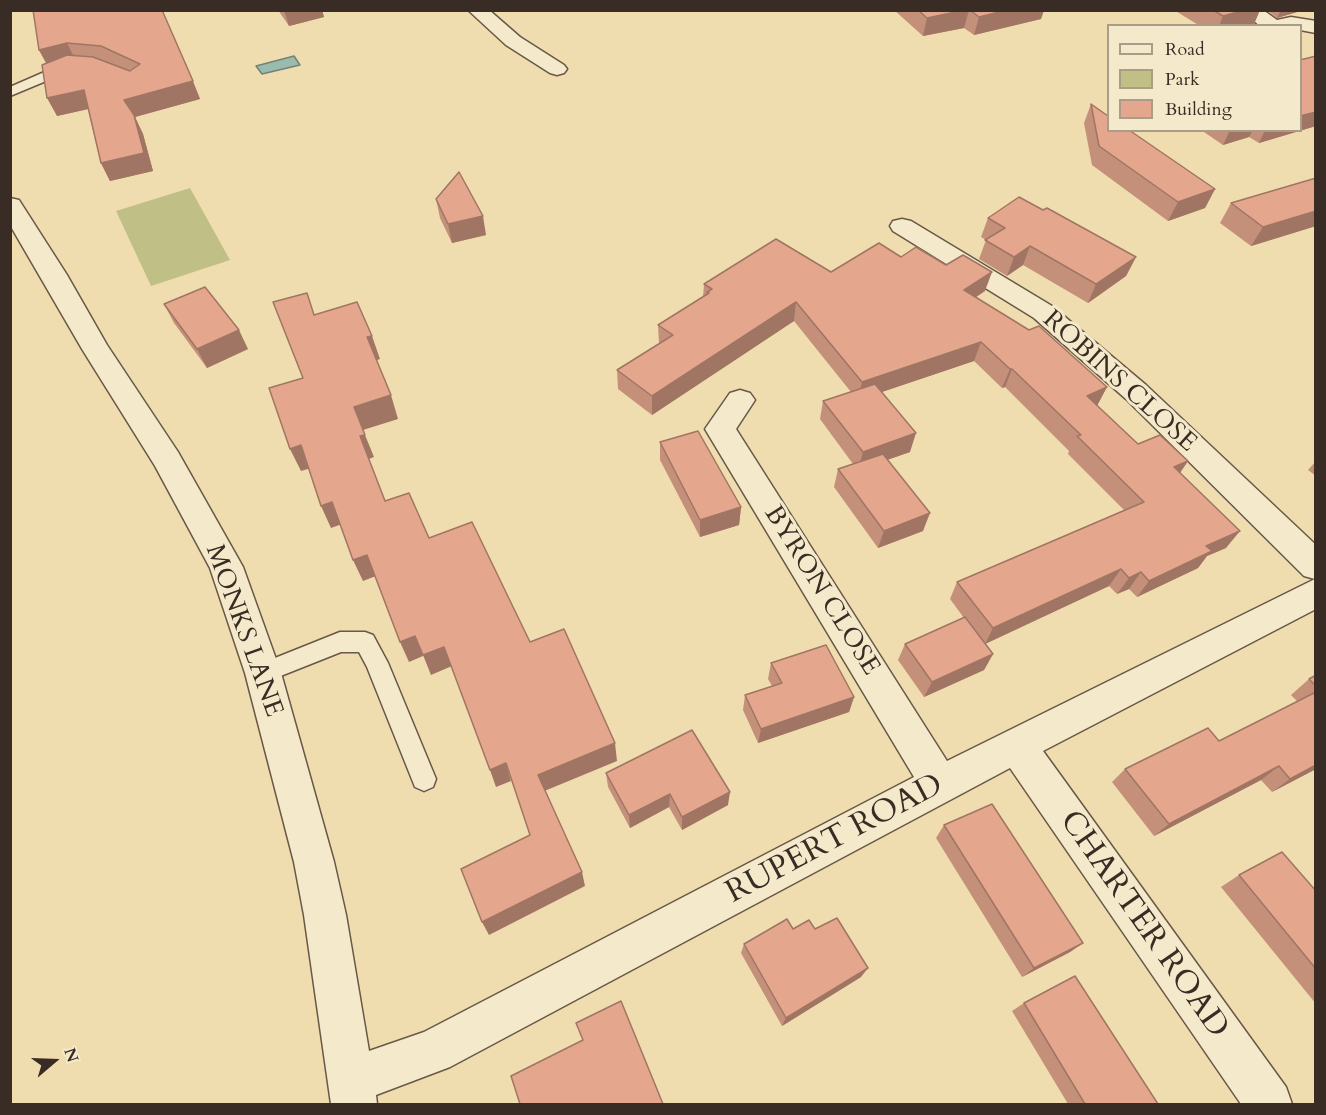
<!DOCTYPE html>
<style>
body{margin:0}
#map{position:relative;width:1326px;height:1115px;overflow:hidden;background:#f0ddaf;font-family:Cardo,serif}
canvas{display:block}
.frame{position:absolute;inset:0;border:12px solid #392c24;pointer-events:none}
.legend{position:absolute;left:1107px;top:24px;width:195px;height:108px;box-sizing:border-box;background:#f5e9cb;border:2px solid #aa9d88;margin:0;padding:8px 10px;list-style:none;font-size:18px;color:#392c24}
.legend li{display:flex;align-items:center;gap:12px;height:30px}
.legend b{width:30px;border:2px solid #aa9d88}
.north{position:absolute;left:24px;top:1031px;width:60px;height:60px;-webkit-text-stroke:4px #f5e9cb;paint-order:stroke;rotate:71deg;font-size:16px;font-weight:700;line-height:24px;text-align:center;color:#392c24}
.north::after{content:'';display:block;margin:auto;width:21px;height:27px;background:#392c24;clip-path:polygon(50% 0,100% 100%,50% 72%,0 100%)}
</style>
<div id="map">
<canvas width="1326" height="1115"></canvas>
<div class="frame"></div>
<ul class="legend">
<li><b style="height:8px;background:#f5e9cb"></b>Road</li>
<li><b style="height:16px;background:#c0bf86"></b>Park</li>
<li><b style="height:16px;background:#e4a78e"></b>Building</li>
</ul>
<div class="north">N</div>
</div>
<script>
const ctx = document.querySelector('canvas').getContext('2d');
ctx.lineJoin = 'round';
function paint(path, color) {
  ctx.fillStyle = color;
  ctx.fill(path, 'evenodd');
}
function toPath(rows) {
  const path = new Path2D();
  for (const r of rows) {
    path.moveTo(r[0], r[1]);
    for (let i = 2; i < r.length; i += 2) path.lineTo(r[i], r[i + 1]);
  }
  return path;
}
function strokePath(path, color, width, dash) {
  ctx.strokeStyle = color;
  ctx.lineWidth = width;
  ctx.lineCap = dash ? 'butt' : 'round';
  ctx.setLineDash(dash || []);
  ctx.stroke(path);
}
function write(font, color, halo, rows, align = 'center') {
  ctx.font = font + ' Cardo,serif';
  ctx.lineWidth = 6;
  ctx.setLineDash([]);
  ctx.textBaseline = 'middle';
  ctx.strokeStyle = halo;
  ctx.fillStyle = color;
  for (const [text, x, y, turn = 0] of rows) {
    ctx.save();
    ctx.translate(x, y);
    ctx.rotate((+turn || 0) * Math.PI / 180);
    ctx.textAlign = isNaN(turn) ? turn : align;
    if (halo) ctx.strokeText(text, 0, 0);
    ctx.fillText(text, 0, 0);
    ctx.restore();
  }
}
const green = toPath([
 [190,188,230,260,151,286,116,211]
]);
const water = toPath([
 [294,56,300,65,262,74,256,66,294,56]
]);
const service = toPath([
 [71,65,76,66,78,69,76,72,58,76,10,96,10,87,49,70,71,65],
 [340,632,365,632,373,635,388,663,436,779,433,787,424,791,415,787,367,667,359,652,341,652,263,683,255,680,252,673,255,666,340,632]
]);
const minor = toPath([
 [468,10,489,10,520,37,564,65,567,69,564,73,557,75,550,73,506,45,468,10],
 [1241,10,1263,10,1277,20,1291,17,1316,21,1316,33,1300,30,1300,26,1260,26,1241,10],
 [10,198,19,200,67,275,107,345,178,452,243,567,281,673,334,862,346,915,369,1051,424,1032,914,777,705,429,730,393,740,390,750,393,755,400,736,429,947,761,1315,579,1304,576,1126,399,1034,318,893,231,890,226,893,221,902,219,911,221,1052,306,1146,385,1316,545,1316,609,1043,751,1286,1087,1292,1104,1241,1104,1010,768,450,1067,376,1095,377,1104,331,1104,304,915,294,862,245,673,210,568,155,466,82,349,10,225,10,198]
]);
const wall = toPath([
 [162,10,200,99,135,117,143,134,153,171,110,181,101,163,88,109,57,116,46,63,39,50],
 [278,10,322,10,324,17,289,26],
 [894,10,1044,10,1041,19,974,35,964,28,923,36],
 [1174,10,1260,10,1254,24,1248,26,1200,26],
 [1267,10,1304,10,1277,18],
 [1316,56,1316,126,1259,143,1249,137,1223,145,1201,130,1300,130,1300,60],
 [1091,104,1215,189,1205,208,1168,221,1092,165,1084,123],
 [1316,178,1316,226,1251,246,1220,223,1231,203],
 [436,199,486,235,452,243,440,218],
 [1043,210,1136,257,1126,276,1088,303,1023,265,1007,276,979,259,986,240,981,237,988,218],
 [901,257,985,291,976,297,1107,387,1097,405,1138,444,1188,461,1180,472,1226,548,1207,556,1198,568,1137,597,1129,589,1117,594,1109,586,985,644,993,654,984,670,924,697,898,660,905,644,964,618,950,599,957,582,1124,510,1068,454,1069,451,1005,387,1002,388,974,361,882,392,910,452,887,460,923,531,878,548,834,487,838,469,853,464,820,419,823,401,851,392,794,321,652,415,618,389,617,370,659,344,658,325,703,297,704,284,831,272],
 [164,304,248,349,207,368,174,323],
 [660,442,741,507,739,525,700,537,660,460],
 [1316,461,1316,476,1308,470],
 [771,663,854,697,849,712,758,743,743,710,745,695,772,686,768,679],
 [1316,675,1316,769,1272,792,1261,780,1154,836,1112,782,1125,769,1219,741,1297,701,1291,695,1309,679],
 [606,773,728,805,682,830,669,807,630,828,608,787],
 [944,825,1083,943,1070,952,1022,977,936,838],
 [1239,875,1316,891,1316,1004,1221,887],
 [793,929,815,929,861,977,782,1026,741,953,744,944],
 [1024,1003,1158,1104,1068,1104,1012,1011]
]);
const shadedWall = toPath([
 [284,10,322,10,324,17,289,26],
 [965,10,969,10,964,28,923,36,927,18],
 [1007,10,1044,10,1041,19,974,35,979,17],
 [1245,10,1260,10,1254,24,1248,26,1219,26,1223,16],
 [1281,10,1304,10,1277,18],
 [67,43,76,61,49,68,39,50],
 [193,81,200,99,135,117,143,134,153,171,110,181,101,163,124,100],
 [84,90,93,108,57,116,47,98],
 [1316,112,1316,126,1259,143,1265,130,1300,130,1300,116],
 [1230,130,1253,130,1249,137,1223,145],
 [1215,189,1205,208,1168,221,1178,202],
 [1316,211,1316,226,1251,246,1263,227],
 [483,216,486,235,452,243,448,224],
 [1030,246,1023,265,1007,276,1014,257],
 [1136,257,1126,276,1088,303,1096,284],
 [992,272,985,291,958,309,964,290],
 [796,302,794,321,652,415,652,396],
 [239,330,248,349,207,368,197,349],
 [372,336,380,359,374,361,367,337],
 [981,342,974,361,858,400,862,382],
 [1010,369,1012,369,1005,387,1002,388],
 [1107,387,1097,406,1087,396],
 [391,395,398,419,363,430,354,407],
 [916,433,910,452,858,470,863,452],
 [365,435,374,457,369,459,360,436],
 [301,445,311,468,301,471,290,449],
 [1188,461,1176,479,1174,467],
 [332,502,342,524,331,528,321,506],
 [741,507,739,525,700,537,700,520],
 [930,513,923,531,878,548,884,531],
 [1240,531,1226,548,1207,556,1198,568,1137,597,1149,581,1206,546],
 [367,555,376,576,363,581,353,560],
 [1121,569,1109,586,985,644,993,628],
 [1141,572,1129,589,1117,594,1129,578],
 [415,636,423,656,409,662,400,642],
 [444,647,452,666,431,675,423,655],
 [993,654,984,670,924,697,932,682],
 [854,697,849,712,758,743,761,729],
 [615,743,617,761,542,792,538,775],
 [506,763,511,781,496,787,490,770],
 [1316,765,1316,769,1272,792,1290,779],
 [1279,766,1261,780,1154,836,1169,824],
 [730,792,728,805,682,830,682,817],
 [670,794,669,807,630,828,629,815],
 [582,872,585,886,489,935,482,922],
 [1083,943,1070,952,1022,977,1034,968],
 [868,968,861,977,782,1026,786,1018]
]);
const building = toPath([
 [33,10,162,10,193,81,124,100,134,115,144,153,101,163,84,90,47,98,42,65,67,55,93,57,130,71,140,64,101,46,67,43,39,50,33,10],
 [918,10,965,10,927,18,918,10],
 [970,10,1007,10,979,17,970,10],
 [1213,10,1245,10,1223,16,1213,10],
 [1316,56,1316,112,1300,116,1300,60,1316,56],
 [1091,104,1108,116,1108,130,1129,130,1215,189,1178,202,1099,146,1091,104],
 [459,172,483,216,448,224,436,199,459,172],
 [1316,178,1316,211,1263,227,1231,203,1316,178],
 [1019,197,1043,210,1047,208,1136,257,1096,284,1030,246,1014,257,985,240,1005,228,988,218,1019,197],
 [776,239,831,272,879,243,901,257,916,247,946,265,963,255,992,272,964,290,1029,330,1039,326,1107,387,1087,396,1138,444,1160,435,1188,461,1174,467,1240,531,1206,546,1212,551,1149,581,1141,572,1129,578,1121,569,993,628,957,582,1144,502,1077,436,1081,435,1012,369,1010,369,981,342,862,382,796,302,652,396,617,370,673,335,658,325,709,293,707,292,712,289,704,284,776,239],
 [205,287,239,330,197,349,164,304,205,287],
 [307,293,314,315,357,302,372,336,367,337,391,395,354,407,365,435,360,436,385,501,409,493,429,538,472,522,530,642,564,629,615,743,538,775,582,872,482,922,461,869,530,835,506,763,490,770,444,647,423,655,415,636,400,642,367,555,353,560,332,502,321,506,301,445,290,449,269,388,303,378,273,302,307,293],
 [875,384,916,433,863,452,823,401,875,384],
 [698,431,741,507,700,520,660,442,698,431],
 [883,454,930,513,884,531,838,469,883,454],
 [965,617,993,654,932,682,905,644,965,617],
 [826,645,854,697,761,729,745,695,782,683,771,663,826,645],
 [1316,675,1316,686,1309,679,1316,675],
 [1316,692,1316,765,1290,779,1279,766,1169,824,1125,769,1208,728,1219,741,1316,692],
 [692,730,730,792,682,817,670,794,629,815,606,773,692,730],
 [992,804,1083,943,1034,968,944,825,992,804],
 [1282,852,1316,891,1316,969,1239,875,1282,852],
 [837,918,868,968,786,1018,744,944,787,919,793,929,809,920,815,929,837,918],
 [1075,976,1158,1104,1085,1104,1024,1003,1075,976],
 [621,1001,663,1104,520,1104,511,1076,583,1040,576,1023,621,1001]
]);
const streetNames = [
 ["ROBINS CLOSE",1119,382,42],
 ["BYRON CLOSE",821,591,58],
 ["MONKS LANE",243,631,70]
];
const nearStreetnames = [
 ["RUPERT ROAD",835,840,-28],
 ["CHARTER ROAD",1143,925,55]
];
paint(green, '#c0bf86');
paint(water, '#9abbad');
strokePath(water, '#738276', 1.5);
strokePath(service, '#675847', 3);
strokePath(minor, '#675847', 3);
paint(service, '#f5e9cb');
paint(minor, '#f5e9cb');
paint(wall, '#c4907a');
paint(shadedWall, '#a07563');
paint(building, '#e4a78e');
strokePath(building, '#a07563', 1.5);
write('26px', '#392c24', '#f5e9cb', streetNames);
write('32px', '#392c24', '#f5e9cb', nearStreetnames);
</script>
